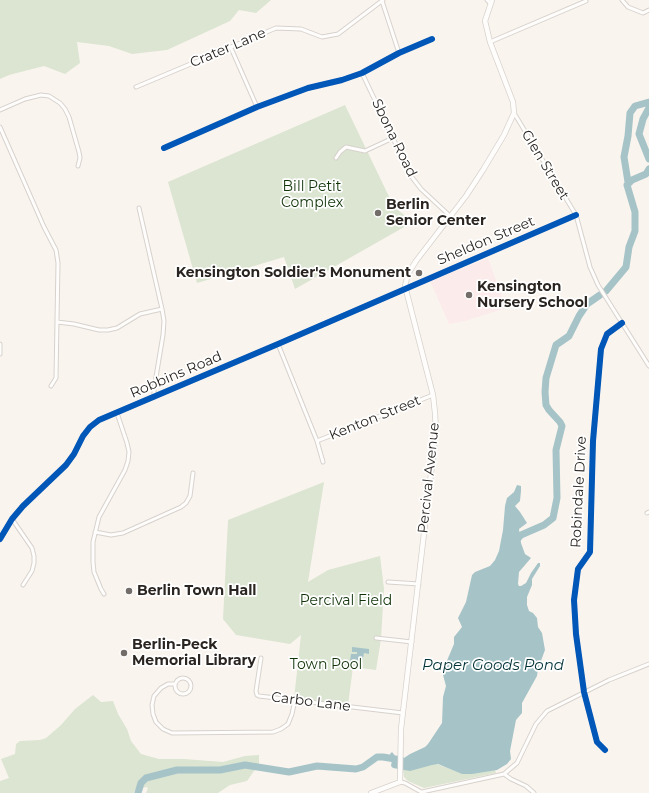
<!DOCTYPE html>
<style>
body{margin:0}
canvas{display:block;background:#faf4ee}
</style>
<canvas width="649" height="793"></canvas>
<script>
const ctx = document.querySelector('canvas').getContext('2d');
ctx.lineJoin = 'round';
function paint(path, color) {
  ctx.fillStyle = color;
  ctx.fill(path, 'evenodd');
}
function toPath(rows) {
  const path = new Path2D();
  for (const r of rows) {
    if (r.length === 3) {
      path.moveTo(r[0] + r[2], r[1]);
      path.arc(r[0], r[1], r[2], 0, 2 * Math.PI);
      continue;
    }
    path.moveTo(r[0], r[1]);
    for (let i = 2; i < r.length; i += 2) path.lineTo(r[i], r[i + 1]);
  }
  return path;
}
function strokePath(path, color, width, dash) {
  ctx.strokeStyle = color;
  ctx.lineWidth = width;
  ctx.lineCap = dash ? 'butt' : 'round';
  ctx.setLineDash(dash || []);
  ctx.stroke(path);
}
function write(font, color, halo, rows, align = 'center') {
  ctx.font = font + ' Montserrat,sans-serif';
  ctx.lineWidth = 3.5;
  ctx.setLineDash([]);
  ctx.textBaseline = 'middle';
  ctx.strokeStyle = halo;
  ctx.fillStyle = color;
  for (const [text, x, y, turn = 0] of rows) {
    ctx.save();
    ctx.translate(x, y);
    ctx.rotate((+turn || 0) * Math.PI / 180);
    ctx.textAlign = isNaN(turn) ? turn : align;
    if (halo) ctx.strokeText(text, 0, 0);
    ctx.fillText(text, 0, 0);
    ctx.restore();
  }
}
const education = toPath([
 [488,258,506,308,465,321,449,324,430,281]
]);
const green = toPath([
 [0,0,271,0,256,13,239,10,230,21,167,50,132,54,109,46,77,42,80,63,65,74,44,66,9,75,0,79],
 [345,105,394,207,413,222,295,289,284,257,197,283,168,182],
 [324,482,308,582,328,570,380,556,384,589,381,639,376,670,353,667,348,705,294,699,301,635,290,644,236,635,223,619,228,520],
 [93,695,101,702,113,701,118,714,127,729,131,741,141,754,159,759,184,759,223,762,245,756,259,755,259,764,247,781,230,785,218,793,146,793,148,788,146,787,135,790,134,793,0,793,0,781,9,778,1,759,15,754,16,744,20,741,40,740,46,738,61,725,75,709],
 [434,763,463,774,495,770,496,773,424,788,408,781,404,777,403,770]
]);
const water = toPath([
 [517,485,521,486,521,491,520,501,515,506,520,512,527,523,519,529,521,543,525,554,531,558,519,572,518,584,519,586,521,586,526,583,531,573,538,563,540,563,540,566,532,579,532,585,527,597,527,605,529,611,533,613,537,618,538,627,542,633,545,650,538,669,537,676,522,703,522,713,516,720,510,751,511,759,507,764,497,770,472,774,462,774,438,764,432,765,410,771,393,768,391,766,392,760,390,754,392,752,396,757,404,758,410,754,425,747,428,744,442,723,443,697,446,686,443,675,443,670,454,644,454,637,462,627,458,618,466,602,472,575,475,572,490,566,495,560,499,551,503,530,505,506,507,498,514,492],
 [352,647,369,649,369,654,364,653,362,663,350,661,351,654,357,654,357,652,352,652]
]);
const river = toPath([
 [649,108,643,119,639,134,649,159],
 [628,182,624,157,628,136,630,113,635,106,649,102],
 [606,291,626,267,629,247,635,231,635,212,627,185,632,180,646,174,649,169],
 [514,543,521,535,544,525,553,518,557,498,556,450,562,426,560,422,549,410,546,405,545,392,546,378,556,345,569,336,579,316,587,304,600,295],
 [138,793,141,783,146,778,177,770,220,770,245,765,289,772,317,766,356,769,363,767,377,757,383,757,401,760]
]);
const minor = toPath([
 [487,0,490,3],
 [622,0,628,7,643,13,649,10],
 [382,1,399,53],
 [490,42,586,1],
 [231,48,257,107],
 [362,73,411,176,421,189,450,216],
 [136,87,276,28,301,29,322,37,338,34,383,0],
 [0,110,25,99,41,95,49,96,60,103,65,109,69,117,79,152,80,158,78,166],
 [514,113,576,215,590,267,598,285,649,366],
 [0,127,44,227,56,250,58,263,56,378,51,386],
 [164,148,257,107,308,88,342,80,362,73,399,53,432,39],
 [336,158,340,152,346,147,365,151,393,138],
 [139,208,162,309,164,321,163,335,154,389,154,397],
 [405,289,576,215],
 [57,322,74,324,99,330,108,330,117,328,140,314,162,309],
 [0,344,0,354],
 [278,344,317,441,323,462],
 [317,441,433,395],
 [647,513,649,512],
 [12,519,32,548,34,556,34,563,32,571,23,585],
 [95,532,111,535,123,533,181,507,186,503,190,496,193,473],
 [388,582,419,584],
 [104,594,101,589,94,572,93,562,93,542,99,517,125,470,128,461,129,452,127,443,117,413],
 [376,638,412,642],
 [261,658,256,691,257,695,259,696,403,713],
 [183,686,8],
 [174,684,168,684,161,688,154,696,152,705,153,714,156,722,163,729,172,733,273,732,281,729,288,724,292,714,295,700],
 [605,750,597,742,584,692,576,634,574,600,578,569,590,552,593,441,601,349,607,334,622,323],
 [504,774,511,779,526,786,534,793],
 [400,782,405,783,423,793],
 [422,792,504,774,517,763,536,724,547,711,609,680,649,664]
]);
const tertiary = toPath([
 [0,539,12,519,23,506,66,465,74,454,83,436,90,427,99,420,278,344,405,289]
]);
const primary = toPath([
 [371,793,400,782,401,729,436,431,435,413,433,395,405,286,408,274,416,261,466,196,483,170,504,135,514,113,513,102,490,42,485,21,492,0]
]);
const cycleway = toPath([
 [164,148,257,107,308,88,342,80,362,73,399,53,432,39],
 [0,539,12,519,23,506,66,465,74,454,83,436,90,427,99,420,278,344,576,215],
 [605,750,597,742,584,692,576,634,574,600,578,569,590,552,593,441,601,349,607,334,622,323]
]);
const markers = [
 [378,213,4,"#736d69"],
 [419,273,4,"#736d69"],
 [469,295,4,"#736d69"],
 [129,591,4,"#736d69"],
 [124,653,4,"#736d69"]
];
const streetNames = [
 ["Crater Lane",228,48,-23],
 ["Sbona Road",394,138,64],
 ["Glen Street",545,165,59],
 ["Sheldon Street",486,241,-23],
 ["Robbins Road",176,375,-23],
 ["Kenton Street",375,418,-22],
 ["Percival Avenue",429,478,-84],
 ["Robindale Drive",579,492,-87],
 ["Carbo Lane",311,702,7]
];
const parkNames = [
 ["Bill Petit",312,187],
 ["Complex",312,203],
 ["Percival Field",346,601],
 ["Town Pool",326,665]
];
const poiNames = [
 ["Berlin",386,205],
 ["Senior Center",386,221],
 ["Kensington Soldier's Monument",411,273,"right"],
 ["Kensington",477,287],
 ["Nursery School",477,303],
 ["Berlin Town Hall",137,591],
 ["Berlin-Peck",132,645],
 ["Memorial Library",132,661]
];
const waterNames = [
 ["Paper Goods Pond",493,666]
];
paint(education, '#fcebeb');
paint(green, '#dbe5d2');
paint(water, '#a6c4c8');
strokePath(river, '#a6c4c8', 7);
strokePath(minor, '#d7d2cd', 5);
strokePath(tertiary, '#d7d2cd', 5.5);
strokePath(primary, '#d7d2cd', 6);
strokePath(minor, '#fefdfc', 3);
strokePath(tertiary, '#fefdfc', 3.5);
strokePath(primary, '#fefdfc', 4.5);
strokePath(cycleway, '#0057b8', 6);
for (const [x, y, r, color] of markers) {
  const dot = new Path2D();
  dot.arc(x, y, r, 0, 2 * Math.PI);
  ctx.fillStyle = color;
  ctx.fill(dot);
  strokePath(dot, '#fff', 1.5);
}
write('14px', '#2a2521', '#fff', streetNames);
write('14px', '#103308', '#fff', parkNames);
write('bold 14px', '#2a2521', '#fff', poiNames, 'left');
write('italic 15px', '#033238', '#fff', waterNames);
</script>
